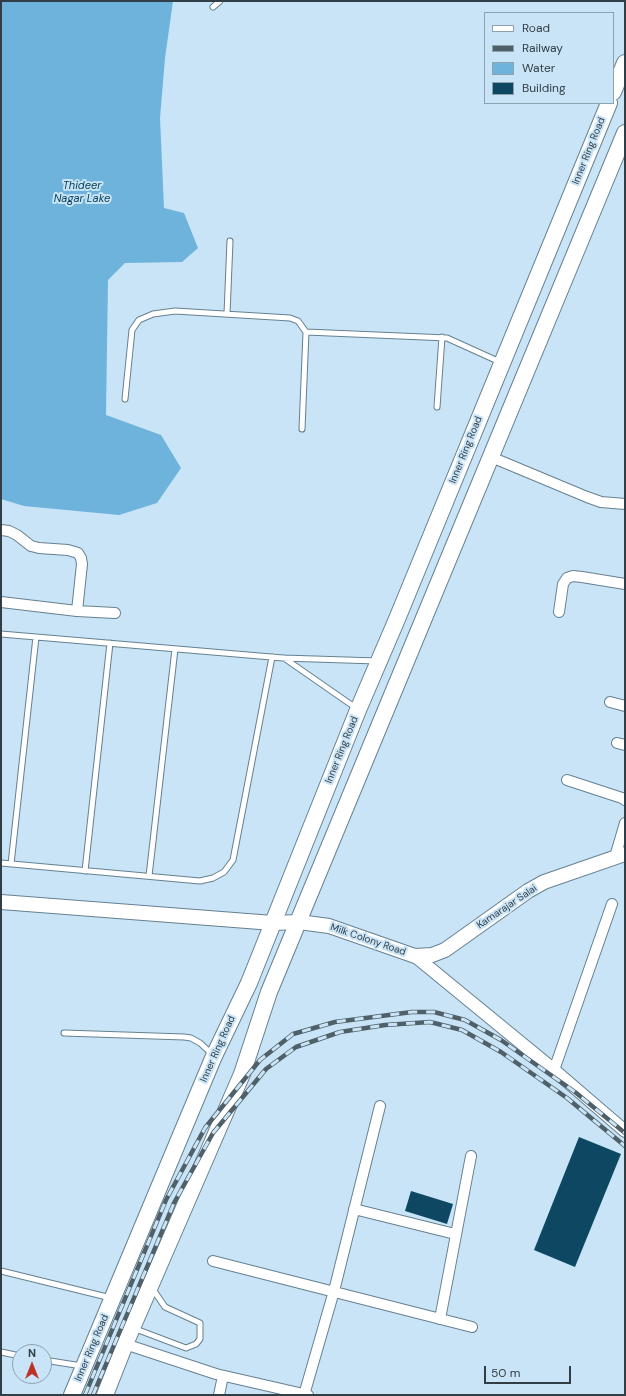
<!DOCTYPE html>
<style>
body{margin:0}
#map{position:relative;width:626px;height:1396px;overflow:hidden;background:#c8e4f6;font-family:"DM Sans",sans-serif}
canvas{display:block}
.frame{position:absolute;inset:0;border:2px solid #323e45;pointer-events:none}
.legend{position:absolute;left:484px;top:12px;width:130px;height:92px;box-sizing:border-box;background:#c8e4f6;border:1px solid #8ca2af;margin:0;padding:5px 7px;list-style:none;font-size:12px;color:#323e45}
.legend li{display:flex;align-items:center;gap:8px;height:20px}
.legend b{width:20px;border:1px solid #8ca2af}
.north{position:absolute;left:12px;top:1344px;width:40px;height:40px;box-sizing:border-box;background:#c8e4f6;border:1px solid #8ca2af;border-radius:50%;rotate:0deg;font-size:11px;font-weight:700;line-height:16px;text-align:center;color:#323e45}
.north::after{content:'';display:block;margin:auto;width:14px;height:18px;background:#bf302a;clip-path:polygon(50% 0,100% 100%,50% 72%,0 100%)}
.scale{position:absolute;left:484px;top:1366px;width:87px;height:18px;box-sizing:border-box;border:2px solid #323e45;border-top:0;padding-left:5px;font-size:12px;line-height:14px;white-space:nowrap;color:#323e45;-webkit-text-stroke:3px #c8e4f6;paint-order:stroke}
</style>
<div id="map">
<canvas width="626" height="1396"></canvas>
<div class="frame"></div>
<ul class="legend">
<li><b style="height:5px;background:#fff"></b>Road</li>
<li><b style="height:5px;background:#506069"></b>Railway</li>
<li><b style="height:11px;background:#6eb3db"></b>Water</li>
<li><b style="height:11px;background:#0e4762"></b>Building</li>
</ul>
<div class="north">N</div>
<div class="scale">50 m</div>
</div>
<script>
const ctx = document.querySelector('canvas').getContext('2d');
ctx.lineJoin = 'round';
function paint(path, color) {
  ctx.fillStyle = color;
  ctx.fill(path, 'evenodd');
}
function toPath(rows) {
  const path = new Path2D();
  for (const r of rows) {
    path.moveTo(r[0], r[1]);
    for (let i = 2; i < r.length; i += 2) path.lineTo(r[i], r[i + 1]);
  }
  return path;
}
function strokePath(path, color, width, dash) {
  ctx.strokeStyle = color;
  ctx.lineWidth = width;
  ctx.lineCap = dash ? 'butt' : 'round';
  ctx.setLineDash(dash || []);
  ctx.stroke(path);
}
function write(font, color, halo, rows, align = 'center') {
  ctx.font = font + ' "DM Sans",sans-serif';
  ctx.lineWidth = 4;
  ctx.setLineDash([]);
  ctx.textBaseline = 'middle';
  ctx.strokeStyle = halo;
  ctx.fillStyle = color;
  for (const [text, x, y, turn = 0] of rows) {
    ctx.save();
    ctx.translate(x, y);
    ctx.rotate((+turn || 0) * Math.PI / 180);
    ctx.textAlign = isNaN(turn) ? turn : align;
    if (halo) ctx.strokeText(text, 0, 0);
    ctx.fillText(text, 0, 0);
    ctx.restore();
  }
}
const water = toPath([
 [1,1,173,1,165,58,160,118,164,208,184,213,198,248,182,262,125,263,108,280,106,415,161,435,181,468,157,503,119,515,24,506,1,499]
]);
const building = toPath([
 [579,1137,621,1154,575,1267,534,1250],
 [411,1191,453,1204,447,1224,405,1211]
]);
const service = toPath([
 [213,7,220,1],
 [227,314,230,241],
 [125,399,132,330,139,320,153,314,175,311,290,318,298,321,306,332],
 [437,407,442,337],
 [302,429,306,332,447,338,500,362],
 [1,634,283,658,377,661],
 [284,658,356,708],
 [1,863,200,881,213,878,224,872,233,860,272,657],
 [11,864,36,637],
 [85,871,110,643],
 [149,876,175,649],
 [64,1033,184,1037,191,1038,200,1043,212,1054],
 [1,1271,111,1298],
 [133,1328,186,1348,196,1344,200,1339,200,1323,165,1307,152,1288],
 [1,1352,20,1356],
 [44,1360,82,1366]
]);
const minor = toPath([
 [491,457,587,497,601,502,625,504],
 [1,530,9,531,17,535,31,546,39,548,68,550,78,553,81,558,82,564,77,611],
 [1,602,77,611,115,613],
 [559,612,563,584,567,578,573,576,582,577,625,584],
 [610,702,625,706],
 [617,743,625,745],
 [567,780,622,798,625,800],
 [615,857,625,823],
 [554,1070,612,904],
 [354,1209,455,1234],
 [213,1261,472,1327],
 [440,1319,471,1156],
 [125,1344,216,1374,308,1395],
 [219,1395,223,1376],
 [304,1395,334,1291,380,1106]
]);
const tertiary = toPath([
 [415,956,554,1070,625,1131]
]);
const secondary = toPath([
 [1,902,273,923,299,922,329,926,415,956,432,955,445,950,528,891,544,882,625,854]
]);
const primary = toPath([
 [613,92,625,63],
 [72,1395,214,1056,249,983,358,710,397,619,609,103],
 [105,1395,125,1344,242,1074,269,992,625,133]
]);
const rail = toPath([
 [85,1395,166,1200,205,1128,260,1060,293,1034,335,1022,412,1012,434,1012,465,1020,501,1040,575,1092,625,1133],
 [93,1395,174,1203,213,1133,266,1069,296,1047,340,1032,385,1025,430,1022,462,1030,501,1052,567,1098,625,1146]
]);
const streetNames = [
 ["Inner Ring Road",589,151,-68],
 ["Inner Ring Road",466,450,-68],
 ["Inner Ring Road",342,750,-68],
 ["Kamarajar Salai",507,907,-34],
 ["Milk Colony Road",368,940,19],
 ["Inner Ring Road",218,1049,-66],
 ["Inner Ring Road",92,1348,-67]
];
const waterNames = [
 ["Thideer",82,186],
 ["Nagar Lake",82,199]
];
paint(water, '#6eb3db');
paint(building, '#0e4762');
strokePath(service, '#668090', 7);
strokePath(minor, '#668090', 12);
strokePath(tertiary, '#668090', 14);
strokePath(secondary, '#668090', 16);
strokePath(primary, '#668090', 18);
strokePath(service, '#fff', 5);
strokePath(minor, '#fff', 10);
strokePath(tertiary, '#fff', 12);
strokePath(secondary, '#fff', 14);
strokePath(primary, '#fff', 16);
strokePath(rail, '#506069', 4.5);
strokePath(rail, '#c8e4f6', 3, [9]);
write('10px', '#323e45', '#c8e4f6', streetNames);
write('italic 11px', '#04405b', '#c8e4f6', waterNames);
</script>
